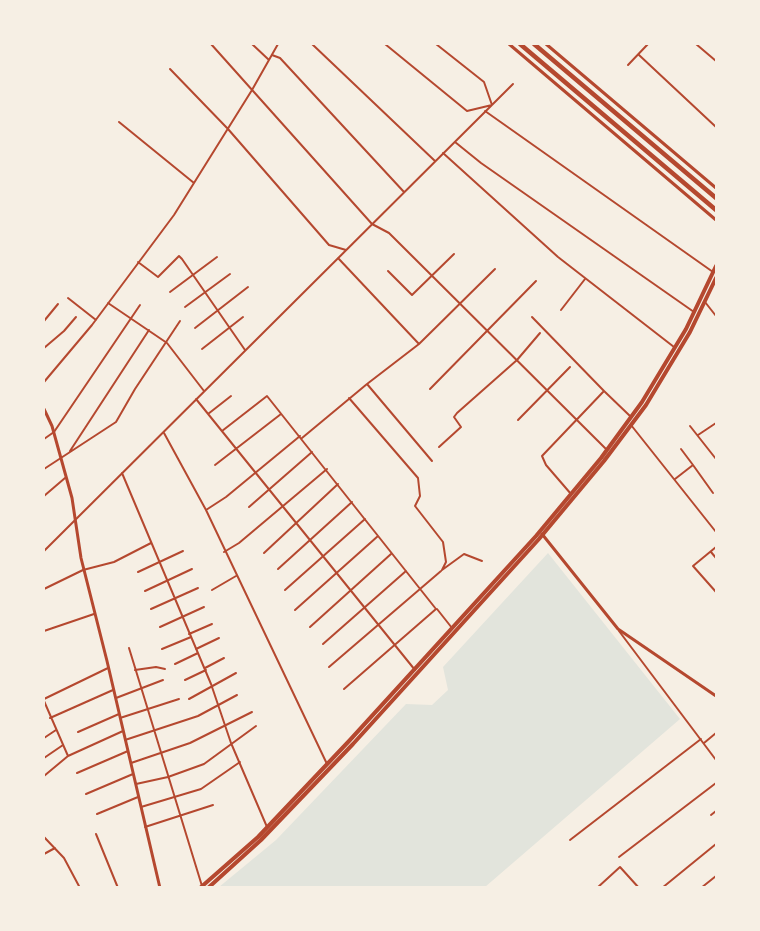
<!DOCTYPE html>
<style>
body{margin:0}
#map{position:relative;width:760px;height:931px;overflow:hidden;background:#f6efe4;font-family:"Archivo Narrow",sans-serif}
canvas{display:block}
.frame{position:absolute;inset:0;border:45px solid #f6efe4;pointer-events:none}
</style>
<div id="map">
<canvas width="760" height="931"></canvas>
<div class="frame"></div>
</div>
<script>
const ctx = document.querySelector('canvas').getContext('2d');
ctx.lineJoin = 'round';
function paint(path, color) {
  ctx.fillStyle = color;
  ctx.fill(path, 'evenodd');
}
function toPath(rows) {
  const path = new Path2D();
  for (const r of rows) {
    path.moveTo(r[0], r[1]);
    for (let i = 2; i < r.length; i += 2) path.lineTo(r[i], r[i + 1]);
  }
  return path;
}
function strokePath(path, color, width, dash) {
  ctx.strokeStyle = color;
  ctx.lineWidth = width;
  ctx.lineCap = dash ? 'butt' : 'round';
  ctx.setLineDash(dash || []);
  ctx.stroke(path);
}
const green = toPath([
 [548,553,680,719,485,887,219,887,276,840,406,704,432,705,448,690,443,667]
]);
const minor = toPath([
 [211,44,372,224,389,233,606,449],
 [252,44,269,60],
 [312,44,435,161],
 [385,44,467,111,492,105,484,82,436,44],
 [696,44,716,61],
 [272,55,280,58,404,192],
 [639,55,716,127],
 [628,65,648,44],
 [170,69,228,129,329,245,346,250],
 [485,111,713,272],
 [119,122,194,183],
 [455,142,481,163,694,312],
 [443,153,558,257,674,347],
 [338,258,419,344,495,269],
 [138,262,158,277,179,256,182,259,245,350],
 [388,271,412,295,454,254],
 [170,292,217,257],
 [68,298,96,320],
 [705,302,716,316],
 [108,303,167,343,204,391],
 [185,307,230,274],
 [561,310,585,279],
 [532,317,604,391],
 [44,321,58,304],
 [195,328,248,287],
 [419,344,367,384,432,461],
 [44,348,64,331,76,317],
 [202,349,243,317],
 [44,382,92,325,174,215,252,90,278,44],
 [430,389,536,281],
 [349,398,418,478,420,496,415,506,443,542,446,562,442,570,464,554,482,561],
 [196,399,415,670],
 [208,414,231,396],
 [518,420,570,367],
 [631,425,716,532],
 [690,426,716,459],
 [222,431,267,396,436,609,344,689],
 [164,433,206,510,327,764],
 [698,435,716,423],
 [302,438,367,384],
 [44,439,54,432,140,305],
 [439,447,461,427,454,417,457,413,517,360,540,333],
 [681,449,693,465],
 [70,451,149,330],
 [215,465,281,414],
 [44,469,116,422,135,389,180,321],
 [122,473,211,684,231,743,267,827],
 [675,479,693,465,713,493],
 [571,494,546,465,542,456,604,391,630,416],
 [44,496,65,478],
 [249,507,312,452],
 [206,510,226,497,300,436],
 [716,547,693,566,716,592],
 [44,551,513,84],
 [224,552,239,543,327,469],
 [711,552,716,558],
 [264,553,338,484],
 [278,569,352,502],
 [138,572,183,551],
 [44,589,83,570,114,562,151,543],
 [212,590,236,576],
 [285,590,365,519],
 [145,591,192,569],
 [151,609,198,588],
 [437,609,452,628],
 [295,610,378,536],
 [160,627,204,607],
 [310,627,391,554],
 [44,631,94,614],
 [619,631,716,760],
 [189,634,212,624],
 [323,644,406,571],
 [129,648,202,886],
 [162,649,191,637],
 [196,649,219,638],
 [175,664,198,653],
 [329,667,441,571],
 [205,668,224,658],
 [135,670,156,667,165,669],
 [185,680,206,670],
 [116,698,163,680],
 [44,699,108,668],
 [189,699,236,673],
 [44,701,68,756],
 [50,718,113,690],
 [120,718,179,699],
 [78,732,119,714],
 [44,738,56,730],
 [125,740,198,716,237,695],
 [704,743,716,733],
 [44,758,63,745],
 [131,763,190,743,252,712],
 [77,773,128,751],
 [44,776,68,756,123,731],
 [136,784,168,777,204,764,256,726],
 [86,794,133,774],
 [141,807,201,789,240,762],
 [97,814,138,797],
 [711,815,716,811],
 [145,827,213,805],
 [96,834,118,888],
 [44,837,64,858,80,888],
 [570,840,701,739],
 [44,854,55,848],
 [619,857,716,783],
 [597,888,620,867,639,888],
 [662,888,716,844],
 [701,888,716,876]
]);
const tertiary = toPath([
 [509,44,716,220],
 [546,44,716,188],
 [44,409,52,426,72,498,81,558,107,661,160,888],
 [542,534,618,629,716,696]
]);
const primary = toPath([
 [200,888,258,837,350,740,536,536,601,458,642,402,686,329,716,266],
 [208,888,261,840,353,744,539,539,604,461,646,405,690,332,716,278]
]);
const trunk = toPath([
 [520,44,716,210],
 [534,44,716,198]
]);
paint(green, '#e2e4dc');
strokePath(minor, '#b5482f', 2);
strokePath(tertiary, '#b5482f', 3);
strokePath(primary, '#b5482f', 4);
strokePath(trunk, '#b5482f', 4.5);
</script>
